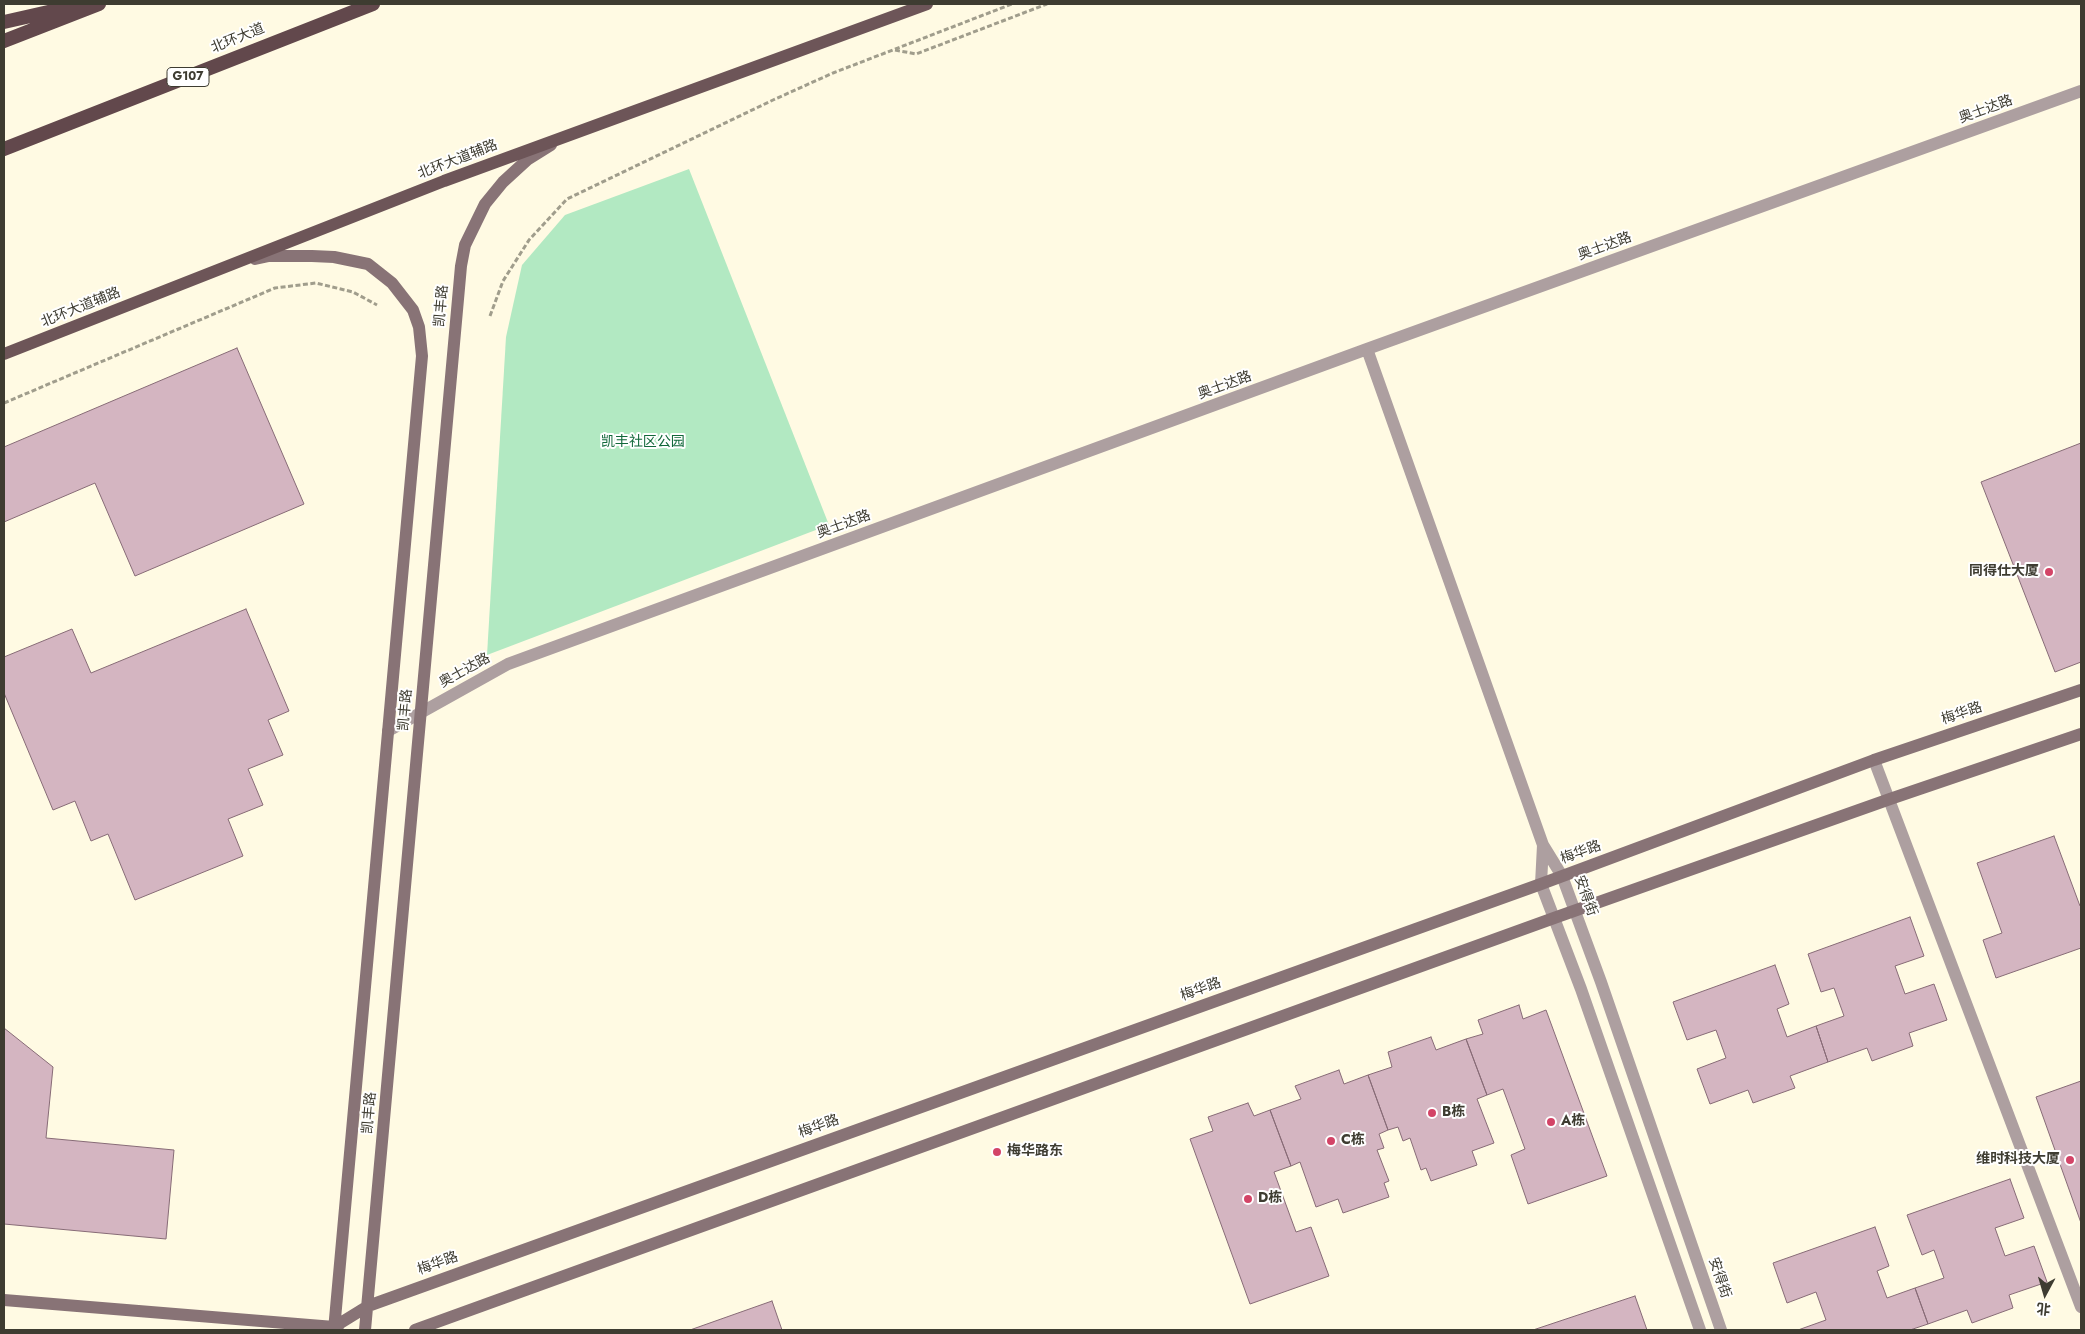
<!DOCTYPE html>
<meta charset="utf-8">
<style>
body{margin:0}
#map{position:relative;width:2085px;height:1334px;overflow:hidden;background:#fffae3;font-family:Jost,"Noto Sans SC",sans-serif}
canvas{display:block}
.frame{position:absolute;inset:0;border:5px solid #3e3c31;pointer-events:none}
.north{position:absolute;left:2020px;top:1269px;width:50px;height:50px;-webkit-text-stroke:4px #fff;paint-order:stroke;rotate:186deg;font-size:14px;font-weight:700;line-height:20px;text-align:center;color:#3e3c31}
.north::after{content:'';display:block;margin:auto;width:18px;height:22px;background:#3e3c31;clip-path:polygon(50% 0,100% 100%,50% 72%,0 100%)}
</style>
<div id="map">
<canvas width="2085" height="1334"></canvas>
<div class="frame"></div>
<div class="north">北</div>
</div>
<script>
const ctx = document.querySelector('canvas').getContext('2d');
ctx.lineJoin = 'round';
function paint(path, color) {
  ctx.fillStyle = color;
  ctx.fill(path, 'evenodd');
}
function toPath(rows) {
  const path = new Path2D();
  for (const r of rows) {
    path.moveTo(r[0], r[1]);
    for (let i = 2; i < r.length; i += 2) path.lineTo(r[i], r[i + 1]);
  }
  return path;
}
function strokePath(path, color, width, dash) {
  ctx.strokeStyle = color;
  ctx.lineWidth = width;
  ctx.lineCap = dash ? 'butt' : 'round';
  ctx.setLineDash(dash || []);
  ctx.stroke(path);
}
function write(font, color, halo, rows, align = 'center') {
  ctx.font = font + ' Jost,"Noto Sans SC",sans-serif';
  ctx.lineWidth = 4;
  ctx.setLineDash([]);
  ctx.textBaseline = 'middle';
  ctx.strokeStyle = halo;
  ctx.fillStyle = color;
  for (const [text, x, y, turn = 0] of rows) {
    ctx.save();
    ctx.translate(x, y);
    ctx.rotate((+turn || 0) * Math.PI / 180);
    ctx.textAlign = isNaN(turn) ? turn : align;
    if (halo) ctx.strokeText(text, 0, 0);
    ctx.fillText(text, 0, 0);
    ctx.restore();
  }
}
const green = toPath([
 [689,169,829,525,487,655,506,337,522,265,565,215]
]);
const building = toPath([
 [237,348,304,504,135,576,95,483,4,522,4,447,237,348],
 [2081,443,2081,662,2055,672,1981,482,2081,443],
 [246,609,289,711,268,720,283,755,248,769,263,805,228,819,243,856,135,900,108,834,91,841,75,801,53,810,4,693,4,657,72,629,91,673,246,609],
 [2054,836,2080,906,2081,905,2081,948,1996,978,1983,940,2002,933,1977,863,2054,836],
 [1910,917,1924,956,1895,966,1905,994,1934,984,1947,1020,1909,1033,1913,1046,1872,1061,1867,1048,1828,1062,1816,1026,1844,1016,1834,988,1821,992,1808,954,1910,917],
 [1775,965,1789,1004,1777,1009,1787,1037,1816,1026,1828,1062,1790,1076,1795,1088,1753,1103,1748,1090,1710,1104,1697,1069,1726,1058,1716,1030,1687,1040,1673,1002,1775,965],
 [1519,1005,1523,1019,1546,1010,1607,1176,1528,1204,1511,1155,1525,1149,1503,1089,1487,1095,1466,1039,1483,1034,1478,1020,1519,1005],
 [4,1028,53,1067,46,1138,174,1150,166,1239,4,1224,4,1028],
 [1431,1037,1436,1050,1466,1039,1487,1095,1477,1099,1494,1143,1472,1151,1477,1165,1431,1181,1426,1168,1421,1170,1410,1138,1403,1141,1398,1127,1388,1130,1368,1075,1392,1067,1388,1052,1431,1037],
 [1339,1070,1344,1084,1368,1075,1388,1130,1379,1134,1384,1148,1377,1150,1389,1181,1384,1183,1389,1197,1343,1213,1338,1199,1316,1207,1300,1162,1291,1166,1270,1110,1301,1099,1295,1086,1339,1070],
 [2081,1081,2081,1223,2036,1097,2081,1081],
 [1248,1103,1254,1116,1270,1110,1291,1166,1274,1172,1296,1232,1311,1227,1329,1276,1250,1304,1190,1139,1213,1131,1208,1117,1248,1103],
 [2010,1179,2024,1218,1995,1228,2005,1256,2034,1246,2047,1282,2009,1295,2013,1308,1972,1323,1967,1310,1928,1324,1915,1288,1944,1278,1934,1250,1922,1255,1907,1215,2010,1179],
 [1875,1227,1889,1266,1877,1271,1887,1298,1915,1288,1928,1324,1910,1330,1798,1330,1826,1320,1816,1292,1787,1303,1773,1263,1875,1227],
 [1635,1296,1647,1330,1533,1330,1635,1296],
 [772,1301,782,1330,690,1330,772,1301]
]);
const path = toPath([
 [895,50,916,54,1047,4],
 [490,316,503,281,529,240,567,199,773,100,833,73,1012,4],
 [4,403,275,288,316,283,353,292,377,305]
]);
const minor = toPath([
 [1367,349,1543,845,1562,876,1601,982,1721,1330],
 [388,731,508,664,1367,349,2081,91],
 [1874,760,2081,1307],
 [1543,845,1541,884,1581,989,1700,1330]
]);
const secondary = toPath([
 [255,259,269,256,312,256,334,257,368,264,392,283,413,310,419,327,422,356,334,1330],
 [4,1300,334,1327,338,1330],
 [334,1327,368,1306,1541,884,1874,760,2081,690],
 [365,1330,461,266,465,245,485,204,503,182,527,160,551,145],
 [415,1330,1554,918,1890,799,2081,734]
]);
const primary = toPath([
 [4,354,444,181,927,4]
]);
const trunk = toPath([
 [4,22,75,6],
 [4,41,99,4],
 [4,149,373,4]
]);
const markers = [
 [2049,572,5,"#d34467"],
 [1432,1113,5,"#d34467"],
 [1551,1122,5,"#d34467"],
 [1331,1141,5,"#d34467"],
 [997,1152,5,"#d34467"],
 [2070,1160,5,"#d34467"],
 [1248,1199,5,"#d34467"]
];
const shields = [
 [188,77,42]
];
const shieldNames = [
 ["G107",188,77]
];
const streetNames = [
 ["北环大道",238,39,-22],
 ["奥士达路",1986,110,-20],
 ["北环大道辅路",458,160,-21],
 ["奥士达路",1605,247,-20],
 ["凯丰路",442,306,-85],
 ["北环大道辅路",81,308,-22],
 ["奥士达路",1225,386,-20],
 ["奥士达路",844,525,-20],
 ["奥士达路",465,671,-29],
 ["凯丰路",406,710,-85],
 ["梅华路",1962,714,-19],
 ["梅华路",1581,853,-20],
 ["安得街",1585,896,70],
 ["梅华路",1201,990,-20],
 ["凯丰路",370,1113,-85],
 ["梅华路",819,1127,-20],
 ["梅华路",438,1264,-20],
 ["安得街",1719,1278,71]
];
const parkNames = [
 ["凯丰社区公园",643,443]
];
const poiNames = [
 ["同得仕大厦",2039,572,"right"],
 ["B栋",1442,1113],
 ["A栋",1561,1122],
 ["C栋",1341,1141],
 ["梅华路东",1007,1152],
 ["维时科技大厦",2060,1160,"right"],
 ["D栋",1258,1199]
];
paint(green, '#b2e9c2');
paint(building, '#d4b5c1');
strokePath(building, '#876b76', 1);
strokePath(path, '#a09d8c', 3, [5, 2.5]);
strokePath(minor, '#ad9fa0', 12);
strokePath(secondary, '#887376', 12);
strokePath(primary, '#6d5558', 12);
strokePath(trunk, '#62484c', 14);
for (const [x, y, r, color] of markers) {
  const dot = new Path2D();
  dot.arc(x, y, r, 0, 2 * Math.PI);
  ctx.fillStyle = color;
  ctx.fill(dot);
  strokePath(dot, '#fff', 2);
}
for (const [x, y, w] of shields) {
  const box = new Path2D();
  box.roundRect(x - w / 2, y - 9.5, w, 19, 4);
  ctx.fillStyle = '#fff';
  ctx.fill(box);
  strokePath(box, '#3e3c31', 1);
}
write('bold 12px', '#3e3c31', null, shieldNames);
write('14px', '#3e3c31', '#fff', streetNames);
write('14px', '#12683a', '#fff', parkNames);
write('bold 14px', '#3e3c31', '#fff', poiNames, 'left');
</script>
